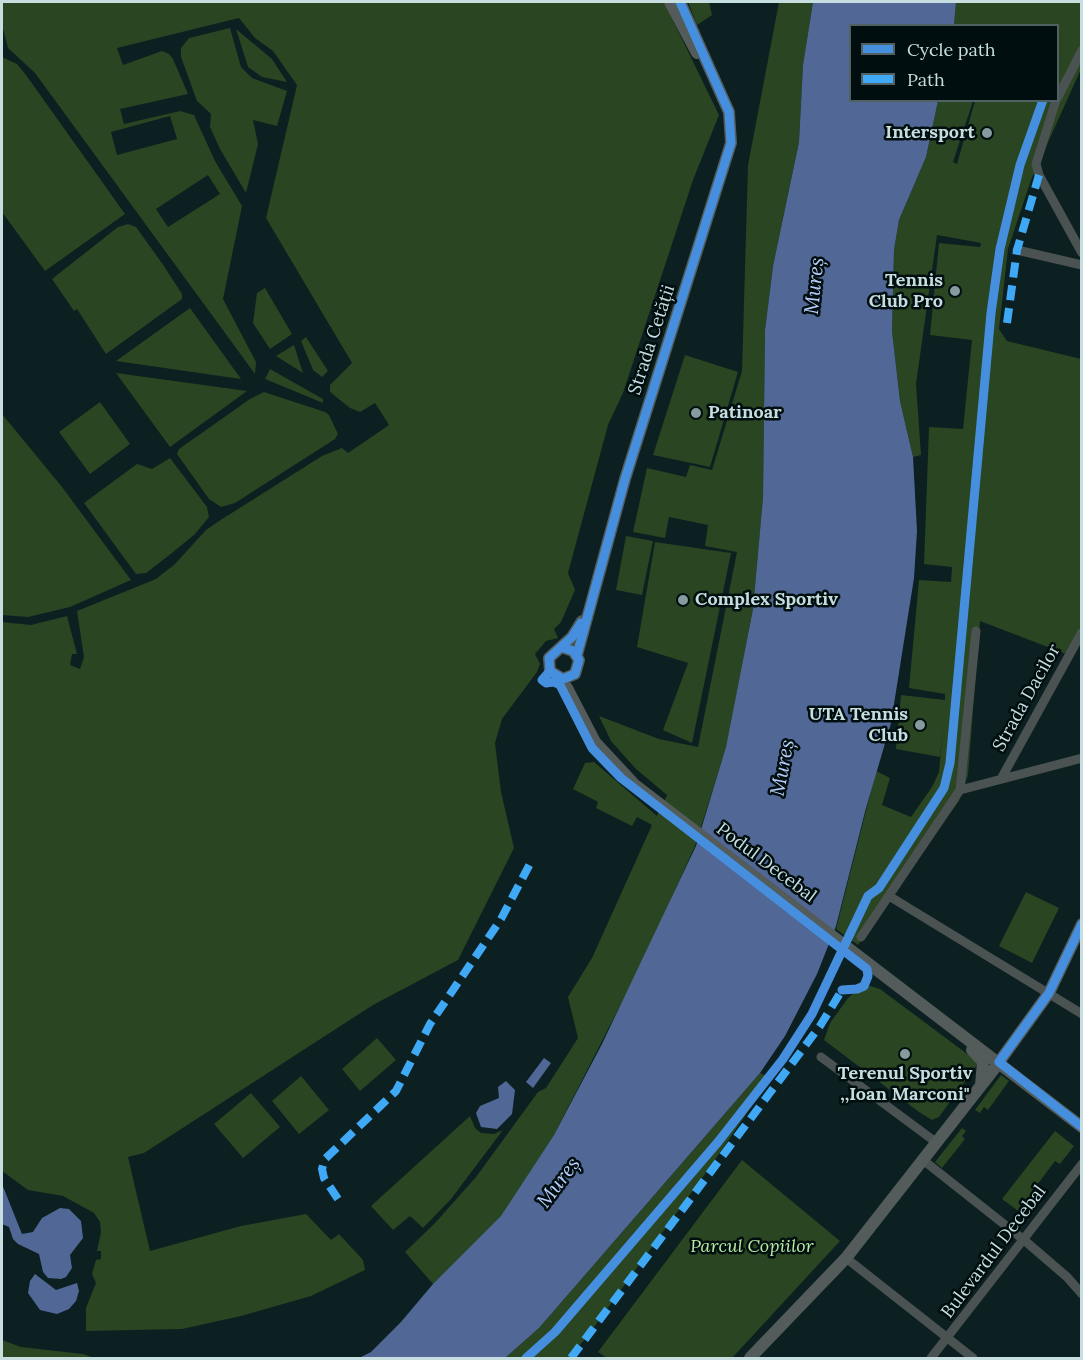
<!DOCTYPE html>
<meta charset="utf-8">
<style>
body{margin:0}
#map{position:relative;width:1083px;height:1360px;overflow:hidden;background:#0c1f21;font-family:Lora,serif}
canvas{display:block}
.frame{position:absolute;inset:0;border:3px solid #c7dee0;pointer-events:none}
.legend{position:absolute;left:849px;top:24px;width:210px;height:78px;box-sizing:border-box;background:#010e0f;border:2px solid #506163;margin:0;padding:8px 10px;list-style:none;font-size:18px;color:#c7dee0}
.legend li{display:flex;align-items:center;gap:12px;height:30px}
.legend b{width:30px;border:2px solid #506163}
</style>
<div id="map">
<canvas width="1083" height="1360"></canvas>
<div class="frame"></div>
<ul class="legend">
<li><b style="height:8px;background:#468fdf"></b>Cycle path</li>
<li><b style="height:8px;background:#3fa9f5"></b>Path</li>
</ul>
</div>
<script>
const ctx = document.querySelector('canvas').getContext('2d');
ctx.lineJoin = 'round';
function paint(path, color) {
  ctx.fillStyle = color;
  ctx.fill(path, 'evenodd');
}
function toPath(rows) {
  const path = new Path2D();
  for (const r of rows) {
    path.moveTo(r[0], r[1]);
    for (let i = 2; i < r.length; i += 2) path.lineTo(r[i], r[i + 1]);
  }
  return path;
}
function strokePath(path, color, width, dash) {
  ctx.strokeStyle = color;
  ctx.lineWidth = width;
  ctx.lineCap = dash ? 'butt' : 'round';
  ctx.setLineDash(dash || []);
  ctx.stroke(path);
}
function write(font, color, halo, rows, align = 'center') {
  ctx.font = font + ' Lora,serif';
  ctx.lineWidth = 5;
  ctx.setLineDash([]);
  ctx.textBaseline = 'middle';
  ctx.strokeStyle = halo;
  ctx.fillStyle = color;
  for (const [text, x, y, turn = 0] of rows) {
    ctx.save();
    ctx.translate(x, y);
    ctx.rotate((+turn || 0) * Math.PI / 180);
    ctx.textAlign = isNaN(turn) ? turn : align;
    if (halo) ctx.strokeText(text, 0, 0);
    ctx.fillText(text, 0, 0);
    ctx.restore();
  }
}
const green = toPath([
 [2,2,664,2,719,115,693,180,623,393,608,425,568,573,575,590,561,622,554,629,558,638,546,641,535,654,540,664,537,672,502,719,495,743,501,792,514,848,458,960,373,1005,144,1153,128,1157,150,1251,241,1226,306,1214,331,1240,339,1234,363,1260,365,1270,311,1296,241,1316,182,1329,86,1331,86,1308,96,1283,92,1274,96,1260,101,1259,101,1251,97,1251,101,1232,100,1222,94,1213,63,1196,28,1190,2,1171,2,622,31,625,67,616,77,654,72,654,70,665,80,669,84,657,77,611,156,579,175,564,206,530,219,521,322,456,342,448,348,453,389,425,375,403,360,412,350,408,330,392,330,385,352,363,266,218,297,85,273,51,255,38,239,18,117,48,123,65,162,51,169,54,173,59,188,94,120,109,124,124,180,111,194,115,215,161,242,206,223,299,256,362,255,374,35,73,8,48,2,25],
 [170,116,177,139,117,155,111,132],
 [208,175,220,194,168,227,156,209],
 [688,2,709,2,712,15,697,25],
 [779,2,813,2,803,65,799,142,773,266,765,330,763,497,753,609,726,748,695,846,645,957,554,1135,501,1217,433,1284,405,1252,435,1223,476,1177,538,1092,546,1088,578,1038,568,997,592,958,652,825,637,817,632,826,596,808,598,802,573,789,585,763,594,762,657,816,667,795,636,769,611,741,599,716,659,739,698,747,737,552,705,546,708,525,669,517,665,538,633,532,647,468,686,477,690,465,712,470,742,371,748,165],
 [956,2,1081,2,1081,69,1031,180,1008,249,999,329,1007,341,1081,359,1081,625,1066,654,980,621,968,775,959,801,858,945,836,929,876,771,890,778,882,805,911,817,932,787,939,772,943,728,940,757,896,749,901,695,945,700,945,694,909,688,919,580,951,582,952,567,924,564,929,427,963,429,972,340,930,335,939,243,980,247,981,243,937,235,916,384,921,455,913,457,900,401,892,331,894,250,899,220,926,157,938,101,973,101,953,162,957,164,975,101,1058,100,1058,26,954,25],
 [230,28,241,67,252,78,287,91,277,126,253,120,258,144,246,193,220,149,210,127,211,114,197,101,181,57,181,48,189,38],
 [236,29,272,59,287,82,262,77,248,67],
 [2,57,17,64,26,75,125,214,45,271,2,212],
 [128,224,136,227,164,266,182,294,182,299,106,354,77,309,74,311,52,279,118,227],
 [265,288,292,334,270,349,253,323,257,293],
 [190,308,241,379,116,361],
 [306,337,328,371,322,377,313,370,301,341],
 [294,345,303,373,276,356],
 [685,355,738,372,710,467,653,455],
 [270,369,323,399,323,403,265,379],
 [116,373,247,391,170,447],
 [264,392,325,412,329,415,338,434,335,439,235,503,221,507,209,499,177,454,179,449,250,399],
 [100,402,130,444,90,474,59,432],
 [2,414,62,487,131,580,70,607,28,617,2,615],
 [170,458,207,507,209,517,195,534,172,553,146,573,136,574,84,503,137,464,152,469],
 [626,536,653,541,642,595,616,590],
 [655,542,731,553,692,743,663,730,688,663,637,647],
 [1026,892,1059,908,1032,963,999,946],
 [870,986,880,989,974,1059,977,1065,939,1117,932,1120,919,1112,824,1040,830,1023,848,998,859,988],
 [377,1038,396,1060,360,1091,342,1069],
 [760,1073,771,1078,710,1167,586,1338,568,1358,505,1358,539,1328],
 [1001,1075,1009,1081,988,1110,984,1107,980,1113,975,1110],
 [301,1076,329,1110,299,1134,272,1101],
 [251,1093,280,1127,243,1158,214,1124],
 [470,1116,475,1128,481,1133,494,1134,503,1130,451,1199,423,1228,410,1216,393,1230,371,1206],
 [962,1128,966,1131,962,1136,965,1139,942,1168,935,1162],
 [1055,1131,1074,1146,1060,1164,1055,1161,1034,1189,1037,1192,1021,1213,1002,1199],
 [742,1160,840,1241,732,1358,607,1358,598,1352],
 [2,1340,21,1347,83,1354,94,1358,2,1358]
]);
const water = toPath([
 [813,2,956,2,954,25,850,26,850,100,938,101,926,157,899,220,894,250,892,331,900,401,913,457,917,531,914,578,891,723,866,808,836,926,817,974,785,1036,760,1073,539,1328,505,1358,359,1358,371,1352,401,1322,433,1284,501,1216,554,1135,602,1044,696,846,726,747,753,609,763,497,765,330,773,266,799,142,803,65],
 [544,1058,551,1063,533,1088,526,1082],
 [506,1081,515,1090,512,1114,497,1129,481,1127,476,1113,480,1106,499,1098,498,1087],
 [2,1184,22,1234,33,1232,42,1218,60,1208,69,1209,81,1221,83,1238,70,1255,72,1268,66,1277,61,1279,48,1278,43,1272,39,1254,18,1244,13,1239,9,1227,2,1224],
 [35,1274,56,1290,77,1283,79,1291,76,1301,69,1309,57,1314,40,1310,28,1293,30,1281]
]);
const minor = toPath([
 [1058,97,1082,50],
 [1056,100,1036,164,1039,175,1082,253],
 [1017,250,1082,265],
 [1001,779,1082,632],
 [960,790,1082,758],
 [889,896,1082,1014],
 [861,937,960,790,976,631],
 [821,1057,937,1143],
 [923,1160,1024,1240,1067,1277,1082,1294],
 [846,1258,973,1358],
 [931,1358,1082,1164]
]);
const major = toPath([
 [670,2,697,53],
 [561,647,573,651,579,660,575,674,563,679,550,671,549,658,572,637,582,621],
 [577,655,625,479,731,143,729,112,680,2],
 [557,677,567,688,595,742,635,785,1082,1127],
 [972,1050,983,1062,981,1085],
 [750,1358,846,1258,994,1069,1049,993,1082,924]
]);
const quiet = toPath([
 [1007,323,1017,250,1039,175],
 [338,1199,324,1178,322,1169,325,1159,396,1091,430,1024,501,919,532,860],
 [571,1358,820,1026,842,990]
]);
const cycleway = toPath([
 [561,647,573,651,579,660,575,674,563,679,550,671,549,658,572,637,581,623],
 [577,655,625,479,731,143,729,112,680,2],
 [550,671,542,680,546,683,554,682,560,685,592,748,621,778,867,969,868,976,864,986,857,989,842,990],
 [1082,924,1049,993,999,1062,1082,1127],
 [526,1358,555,1332,718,1142,783,1059,812,1014,868,896,879,888,944,788,950,763,991,313,1000,249,1020,165,1043,100]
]);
const markers = [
 [987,133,6,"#869b9d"],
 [955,291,6,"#869b9d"],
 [696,413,6,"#869b9d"],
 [683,600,6,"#869b9d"],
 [920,725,6,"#869b9d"],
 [905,1054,6,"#869b9d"]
];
const poiNames = [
 ["Intersport",975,133],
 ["Tennis",943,281],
 ["Club Pro",943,302],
 ["Patinoar",708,413,"left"],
 ["Complex Sportiv",695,600,"left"],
 ["UTA Tennis",908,715],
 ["Club",908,736],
 ["Terenul Sportiv",905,1074,"center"],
 [",,Ioan Marconi\"",905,1095,"center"]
];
const streetNames = [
 ["Strada Cetății",652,340,-72],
 ["Strada Dacilor",1027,698,-61],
 ["Podul Decebal",766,863,37],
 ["Bulevardul Decebal",994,1252,-53]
];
const parkNames = [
 ["Parcul Copiilor",752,1247]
];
const waterNames = [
 ["Mureș",815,286,-84],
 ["Mureș",783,768,-79],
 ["Mureș",559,1183,-53]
];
paint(green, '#294521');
paint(water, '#516897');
strokePath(minor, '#4b5252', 9);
strokePath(major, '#535c5a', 12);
strokePath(quiet, '#3fa9f5', 8, [15, 8]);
strokePath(cycleway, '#468fdf', 9);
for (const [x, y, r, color] of markers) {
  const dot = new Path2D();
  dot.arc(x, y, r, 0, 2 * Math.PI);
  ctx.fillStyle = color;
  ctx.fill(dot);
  strokePath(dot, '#010e0f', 2);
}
write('bold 18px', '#c7dee0', '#010e0f', poiNames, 'right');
write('18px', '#c7dee0', '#010e0f', streetNames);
write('italic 18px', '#b6eda1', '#010e0f', parkNames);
write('italic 20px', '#b9cffe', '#010e0f', waterNames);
</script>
